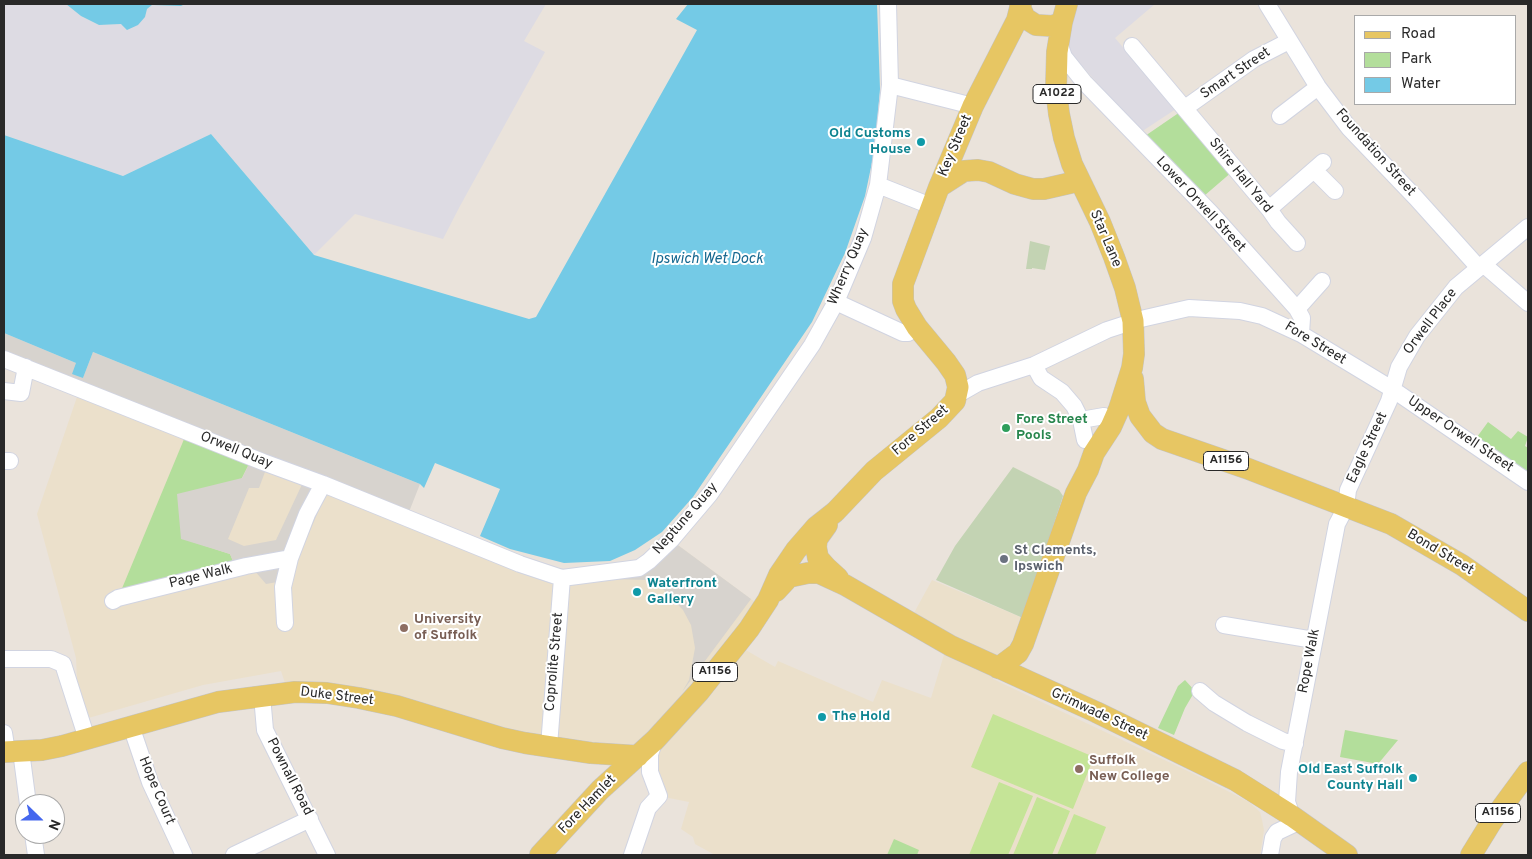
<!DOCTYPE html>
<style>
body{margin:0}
#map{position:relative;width:1532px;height:859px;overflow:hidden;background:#eae3db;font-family:Overpass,sans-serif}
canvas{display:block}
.frame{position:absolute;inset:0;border:5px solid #292929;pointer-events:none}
.legend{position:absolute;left:1354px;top:15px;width:162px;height:90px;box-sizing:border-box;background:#fff;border:1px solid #a9a9a9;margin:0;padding:6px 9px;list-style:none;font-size:15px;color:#292929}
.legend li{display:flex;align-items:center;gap:10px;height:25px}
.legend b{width:25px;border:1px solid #a9a9a9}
.north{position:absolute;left:15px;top:794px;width:50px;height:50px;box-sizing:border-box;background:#fff;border:1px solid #a9a9a9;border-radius:50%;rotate:112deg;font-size:14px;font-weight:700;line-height:20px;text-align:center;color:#292929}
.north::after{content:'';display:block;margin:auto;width:18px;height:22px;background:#4567ee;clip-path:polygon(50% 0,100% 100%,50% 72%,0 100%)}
</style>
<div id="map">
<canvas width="1532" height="859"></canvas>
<div class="frame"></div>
<ul class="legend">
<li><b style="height:6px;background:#e7c663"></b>Road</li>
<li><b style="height:14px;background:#b3de9b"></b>Park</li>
<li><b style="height:14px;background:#74cae6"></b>Water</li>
</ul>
<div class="north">N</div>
</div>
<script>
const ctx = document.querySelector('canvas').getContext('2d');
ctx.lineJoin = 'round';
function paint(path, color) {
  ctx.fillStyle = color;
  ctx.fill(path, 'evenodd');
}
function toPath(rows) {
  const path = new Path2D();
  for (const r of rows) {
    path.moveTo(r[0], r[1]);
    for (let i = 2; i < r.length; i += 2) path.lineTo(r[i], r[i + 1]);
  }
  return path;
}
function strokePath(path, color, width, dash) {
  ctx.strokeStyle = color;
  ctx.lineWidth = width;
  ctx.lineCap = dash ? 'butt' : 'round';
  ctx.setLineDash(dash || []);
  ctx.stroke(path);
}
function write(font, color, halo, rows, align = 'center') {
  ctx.font = font + ' Overpass,sans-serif';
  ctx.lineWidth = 4;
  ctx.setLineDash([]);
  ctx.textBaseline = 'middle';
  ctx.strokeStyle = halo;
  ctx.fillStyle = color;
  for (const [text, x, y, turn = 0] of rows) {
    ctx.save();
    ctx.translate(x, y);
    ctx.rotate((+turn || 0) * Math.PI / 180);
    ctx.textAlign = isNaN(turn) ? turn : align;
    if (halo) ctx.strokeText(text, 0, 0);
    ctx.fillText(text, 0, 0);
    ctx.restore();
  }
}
const industrial = toPath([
 [4,4,66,4,81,16,99,25,121,24,145,17,147,9,152,5,181,6,185,4,546,4,524,41,545,52,460,206,443,239,355,214,314,255,211,134,123,176,4,135],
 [1078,4,1155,4,1115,38,1176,109,1141,132,1068,50,1074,17]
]);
const education = toPath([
 [77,397,562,578,639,568,671,540,759,605,744,649,775,667,778,661,873,702,882,680,931,698,946,648,909,622,932,580,1023,618,993,679,1194,774,1249,802,1260,812,1262,820,1264,830,1260,855,715,855,695,844,693,837,681,829,689,802,659,796,650,765,521,741,286,686,281,671,203,685,85,719,78,700,76,658,37,514]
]);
const green = toPath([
 [1180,112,1233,171,1204,196,1145,136],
 [1488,422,1511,439,1518,431,1528,437,1525,446,1528,448,1528,472,1477,437],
 [187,432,252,458,242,478,181,538,230,554,236,568,118,598],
 [1185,680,1195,691,1185,708,1174,735,1158,728,1178,686],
 [1345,730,1398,740,1378,764,1340,757],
 [894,839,919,850,917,855,887,855]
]);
const cemetery = toPath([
 [1030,241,1050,246,1045,270,1032,268,1032,269,1026,269],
 [1013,467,1059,490,1063,496,1023,618,936,580,955,546]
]);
const pitch = toPath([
 [993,714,1094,757,1073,809,971,767],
 [999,782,1033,796,1012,846,1008,855,969,855],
 [1037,797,1070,811,1052,855,1013,855],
 [1074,814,1106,827,1095,855,1057,855]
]);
const plaza = toPath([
 [4,333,76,363,83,378,93,352,420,484,407,517,329,486,289,580,266,584,254,570,238,574,230,554,181,539,177,494,242,478,252,458,4,359],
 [268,464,305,478,276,540,244,546,228,539,249,488,259,488],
 [671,540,751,599,682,692,689,680,695,648,691,625,683,610,662,588,647,580,607,579]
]);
const water = toPath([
 [66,4,185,4,181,6,152,5,147,9,145,17,138,25,127,30,121,24,99,25,81,16],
 [688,4,877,4,880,89,875,148,865,196,845,253,812,322,693,497,662,532,635,550,610,561,564,563,510,549,480,536,500,489,435,463,424,488,420,484,93,352,83,378,72,374,76,363,4,333,4,135,123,176,211,134,314,255,529,319,536,317,697,30,676,19]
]);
const minor = toPath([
 [1267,4,1318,87,1349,128,1416,198,1479,268],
 [1059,43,1064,57,1084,82,1211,213,1297,309,1302,318,1301,334],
 [1132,46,1269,209,1278,222,1297,243],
 [890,85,973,106],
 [1185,108,1254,59,1289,41],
 [1280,116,1318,87],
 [1314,170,1335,191],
 [878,185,931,206],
 [1269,209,1323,162],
 [1483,264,1528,303],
 [836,302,903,333,908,333,917,327],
 [1297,309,1322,281],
 [4,359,263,462,323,484,520,564,562,578,639,568,649,561,671,540,710,494,812,345,836,302,863,238,878,185,890,85,888,4],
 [1034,365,1041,378,1062,392,1074,406,1081,420,1085,440],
 [4,391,21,393,26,367],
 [957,395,978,383,1034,365,1107,330,1141,319,1189,308,1240,311,1262,316,1301,334,1392,389,1528,482],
 [1081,420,1104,416],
 [4,461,10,461],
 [113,601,118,598,246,566,290,558],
 [285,623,283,587,290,558,307,514,323,484],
 [1224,625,1314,640],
 [4,659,51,659,63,664,87,739],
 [1200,691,1214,703,1247,723,1283,741,1295,744],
 [262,696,265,730,327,855],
 [131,726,150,782,184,855],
 [4,733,7,752],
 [549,746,562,578],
 [21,751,28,804],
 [1292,816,1287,802,1289,772,1337,524,1346,507,1348,490,1389,401,1399,367,1417,336,1456,287,1528,227],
 [33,834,36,855],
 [234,855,310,819],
 [632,855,648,808,659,796,650,772,650,754,655,740],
 [1270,855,1273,838,1277,832,1294,824,1304,823]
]);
const major = toPath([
 [1020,7,1025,18,1036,25,1053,26,1062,22],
 [939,187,964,171,978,170,989,172,1015,184,1033,189,1044,189,1079,181],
 [1133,379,1135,402,1140,416,1153,433,1162,439,1246,468,1391,524,1462,565,1528,611],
 [827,525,817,539,816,547,818,558,826,567,838,578],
 [776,591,789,577,808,573,819,573,845,585,951,646,1096,712,1235,780,1292,816,1347,855],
 [998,668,1018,653,1023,644,1076,493,1088,470,1094,453,1111,427,1119,409,1132,368,1134,354,1133,321,1125,288,1114,257,1100,222,1072,164,1064,138,1059,114,1056,89,1057,52,1062,22,1067,4],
 [4,752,42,750,62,746,218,702,295,692,327,693,359,698,397,706,502,738,525,743,591,753,638,756],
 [540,855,600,790,655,740,699,692,749,629,768,600,779,575,796,550,816,527,835,512,874,471,939,418,955,401,958,387,955,375,946,362,917,327,906,309,903,301,903,284,939,187,973,106,1017,20,1021,4],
 [1471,855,1492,821,1528,772]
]);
const markers = [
 [921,142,5,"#0f9aa8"],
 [1006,428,5,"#2e9e5b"],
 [1004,559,5,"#6b7280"],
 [637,592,5,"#0f9aa8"],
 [404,628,5,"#8d6e63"],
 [822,717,5,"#0f9aa8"],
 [1079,769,5,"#8d6e63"],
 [1413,778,5,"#0f9aa8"]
];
const shields = [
 [1057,94,48],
 [1226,461,45],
 [715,672,45],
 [1498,813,45]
];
const shieldNames = [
 ["A1022",1057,94],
 ["A1156",1226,461],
 ["A1156",715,672],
 ["A1156",1498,813]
];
const streetNames = [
 ["Smart Street",1236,74,-34],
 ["Key Street",956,146,-67],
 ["Foundation Street",1375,153,48],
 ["Shire Hall Yard",1240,176,51],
 ["Lower Orwell Street",1200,205,47],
 ["Star Lane",1105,239,67],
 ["Wherry Quay",849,267,-67],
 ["Orwell Place",1431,322,-53],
 ["Fore Street",1315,344,31],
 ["Fore Street",921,431,-41],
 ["Upper Orwell Street",1460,435,34],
 ["Eagle Street",1368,448,-65],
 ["Orwell Quay",236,451,22],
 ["Neptune Quay",686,519,-49],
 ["Bond Street",1440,553,31],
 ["Page Walk",201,577,-14],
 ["Rope Walk",1310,661,-79],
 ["Coprolite Street",555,662,-85],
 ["Duke Street",337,697,7],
 ["Grimwade Street",1099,715,25],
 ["Pownall Road",289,777,63],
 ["Hope Court",156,791,67],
 ["Fore Hamlet",588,805,-46]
];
const cultureNames = [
 ["Old Customs",911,134],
 ["House",911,150],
 ["Waterfront",647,584,"left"],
 ["Gallery",647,600,"left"],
 ["The Hold",832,717,"left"],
 ["Old East Suffolk",1403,770],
 ["County Hall",1403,786]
];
const leisureNames = [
 ["Fore Street",1016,420],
 ["Pools",1016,436]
];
const worshipNames = [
 ["St Clements,",1014,551],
 ["Ipswich",1014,567]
];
const educationNames = [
 ["University",414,620],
 ["of Suffolk",414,636],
 ["Suffolk",1089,761],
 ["New College",1089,777]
];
const waterNames = [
 ["Ipswich Wet Dock",707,260]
];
paint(industrial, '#dddbe3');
paint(education, '#ebe0cb');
paint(green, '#b3de9b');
paint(cemetery, '#c3d3b3');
paint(pitch, '#c5e497');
paint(plaza, '#d7d3ce');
paint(water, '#74cae6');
strokePath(minor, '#d1d4e1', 18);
strokePath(major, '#c3c3c3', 22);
strokePath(minor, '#fff', 16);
strokePath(major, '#e7c663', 21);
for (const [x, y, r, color] of markers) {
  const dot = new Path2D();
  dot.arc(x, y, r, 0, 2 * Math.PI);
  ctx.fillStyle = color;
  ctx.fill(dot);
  strokePath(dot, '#fff', 2);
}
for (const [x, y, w] of shields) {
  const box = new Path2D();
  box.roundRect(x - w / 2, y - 9.5, w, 19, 4);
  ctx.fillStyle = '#fff';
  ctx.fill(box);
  strokePath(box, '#292929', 1);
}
write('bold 12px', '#292929', null, shieldNames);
write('14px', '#292929', '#fff', streetNames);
write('bold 14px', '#0d838f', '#fff', cultureNames, 'right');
write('bold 14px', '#27864d', '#fff', leisureNames, 'left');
write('bold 14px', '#5b616d', '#fff', worshipNames, 'left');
write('bold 14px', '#785e54', '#fff', educationNames, 'left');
write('italic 15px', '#166890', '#fff', waterNames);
</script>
